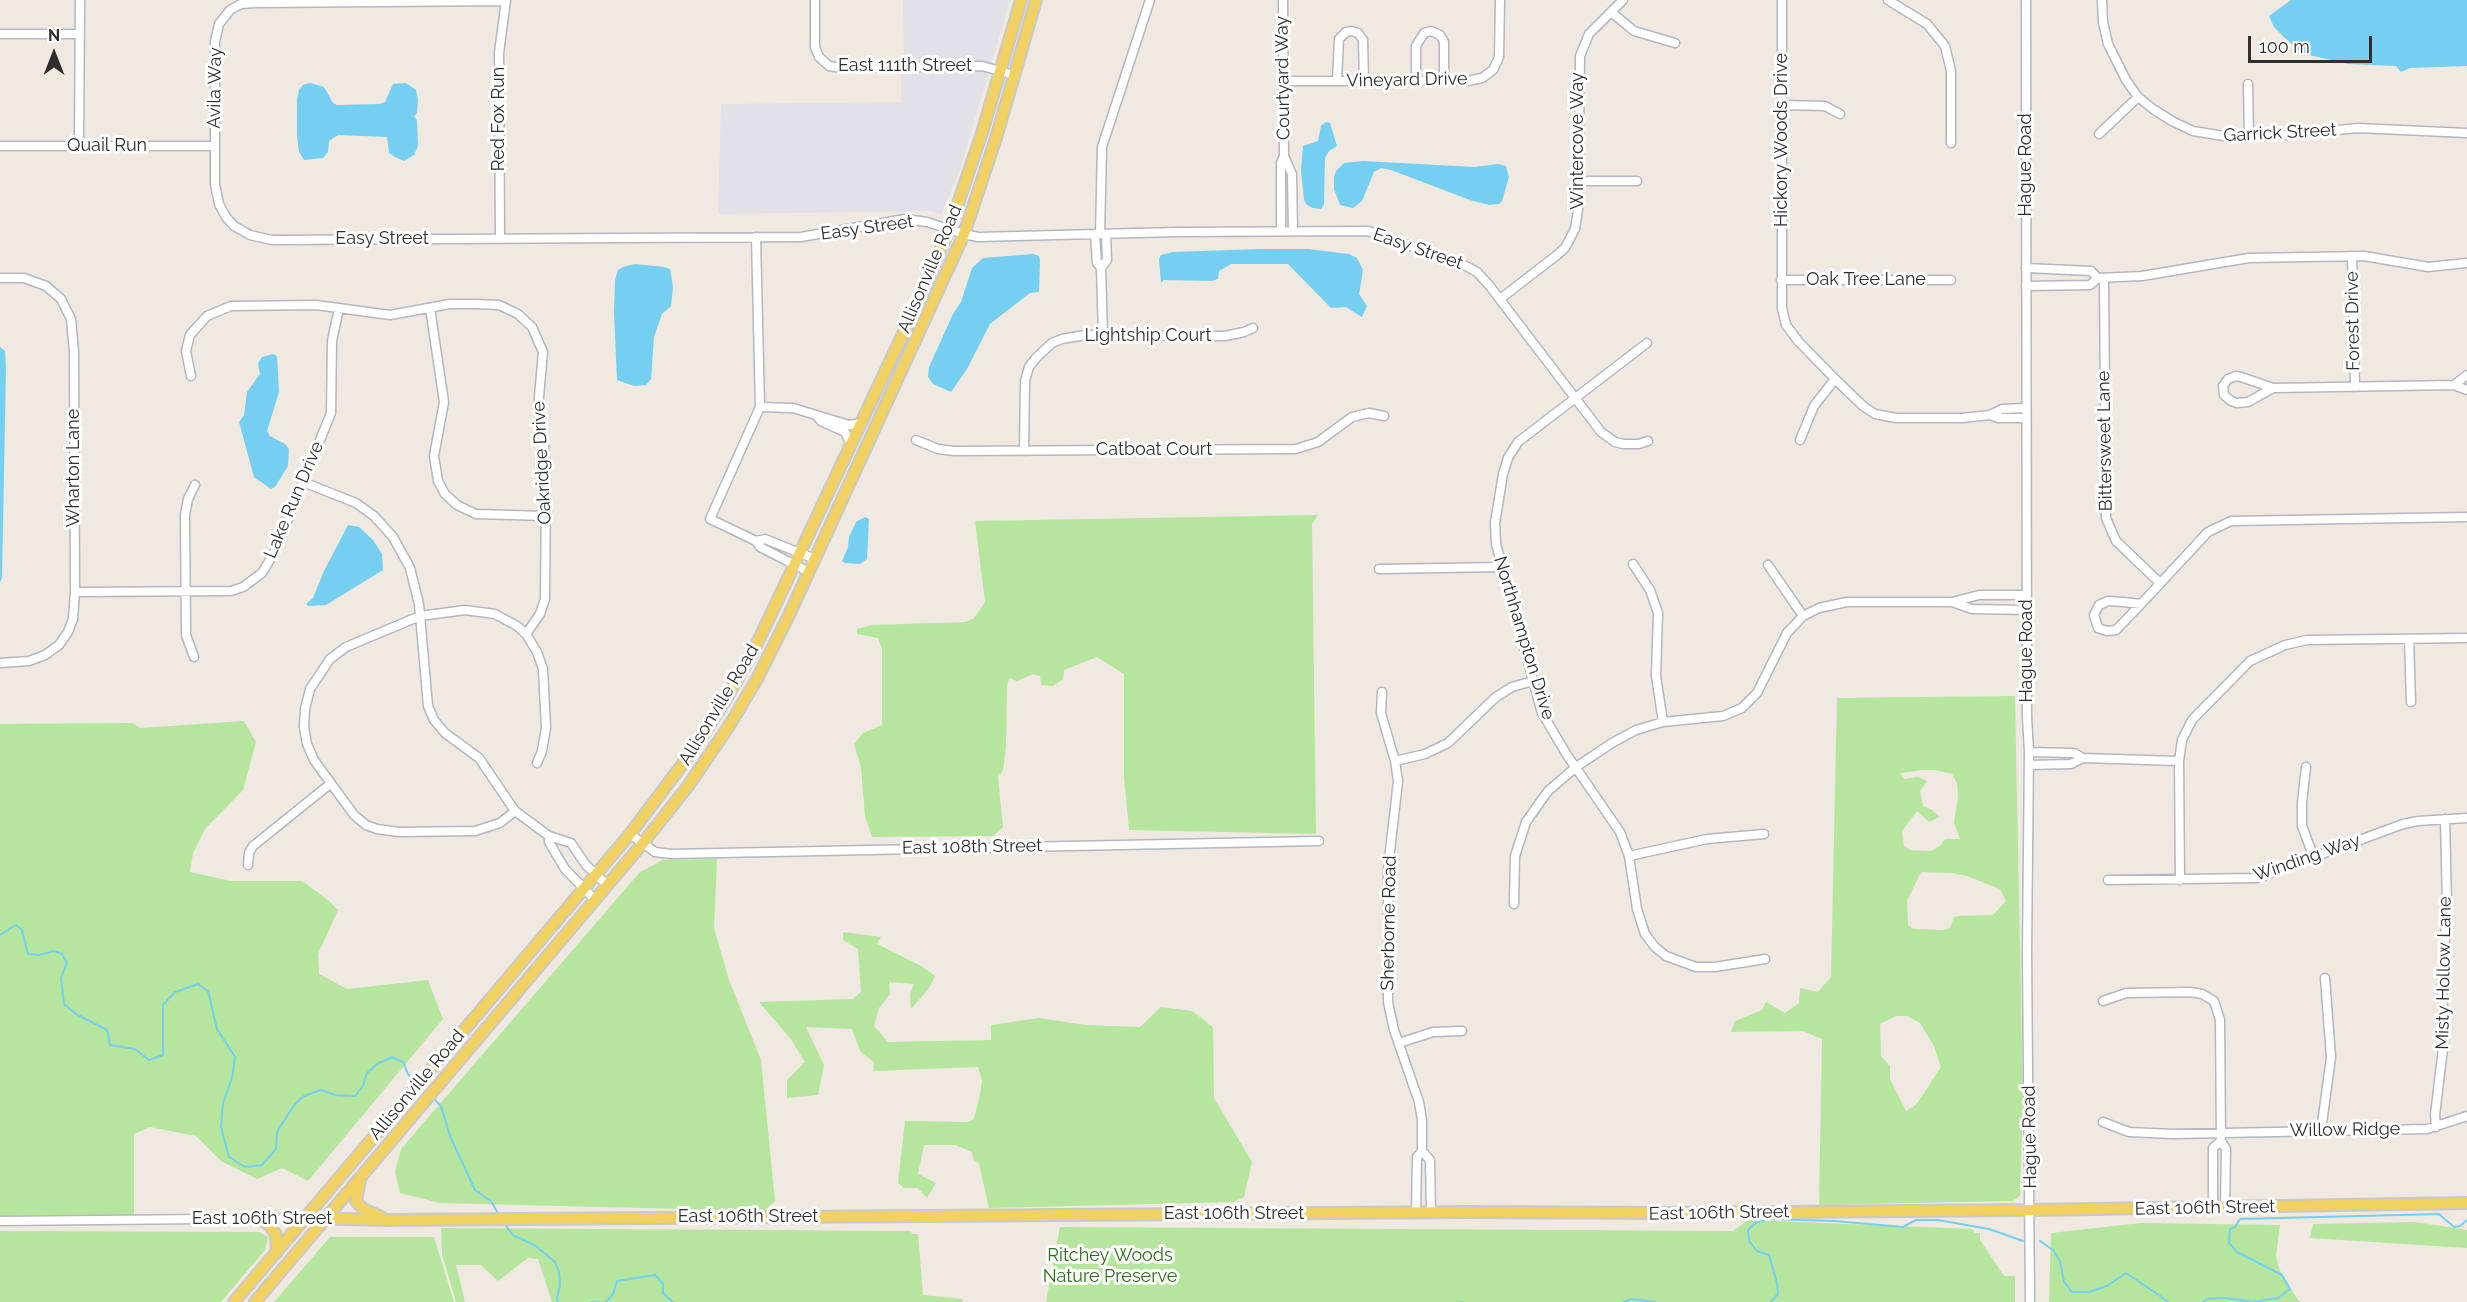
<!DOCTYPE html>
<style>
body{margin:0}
#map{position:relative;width:2467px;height:1302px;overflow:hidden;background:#efe9e1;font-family:Raleway,sans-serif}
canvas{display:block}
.north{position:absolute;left:24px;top:24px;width:60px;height:60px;-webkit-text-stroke:4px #fff;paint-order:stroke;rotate:0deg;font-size:16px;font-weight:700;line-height:24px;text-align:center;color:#2e2e2e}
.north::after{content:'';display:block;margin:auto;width:21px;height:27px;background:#2e2e2e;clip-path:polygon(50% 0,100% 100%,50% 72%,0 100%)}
.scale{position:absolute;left:2248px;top:36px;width:124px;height:27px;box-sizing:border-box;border:3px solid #2e2e2e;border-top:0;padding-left:8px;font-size:18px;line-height:21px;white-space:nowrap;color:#2e2e2e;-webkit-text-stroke:4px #fff;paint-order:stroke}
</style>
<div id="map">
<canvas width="2467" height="1302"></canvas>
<div class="north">N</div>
<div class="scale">100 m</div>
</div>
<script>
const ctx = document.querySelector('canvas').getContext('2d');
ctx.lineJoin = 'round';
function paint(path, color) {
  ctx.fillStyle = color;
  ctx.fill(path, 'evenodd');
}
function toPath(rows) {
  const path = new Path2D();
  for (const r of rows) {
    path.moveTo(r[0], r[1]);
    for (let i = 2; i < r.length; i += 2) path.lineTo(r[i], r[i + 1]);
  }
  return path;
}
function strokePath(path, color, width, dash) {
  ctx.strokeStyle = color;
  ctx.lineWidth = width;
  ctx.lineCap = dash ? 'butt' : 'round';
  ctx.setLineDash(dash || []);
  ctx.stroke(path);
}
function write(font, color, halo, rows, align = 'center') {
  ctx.font = font + ' Raleway,sans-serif';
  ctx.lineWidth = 6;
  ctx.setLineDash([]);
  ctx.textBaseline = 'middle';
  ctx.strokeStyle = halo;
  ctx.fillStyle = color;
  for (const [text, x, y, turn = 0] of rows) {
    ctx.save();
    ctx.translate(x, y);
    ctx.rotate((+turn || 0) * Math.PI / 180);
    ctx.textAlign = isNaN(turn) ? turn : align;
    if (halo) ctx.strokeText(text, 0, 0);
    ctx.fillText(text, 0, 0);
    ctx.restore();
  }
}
const industrial = toPath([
 [903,0,1010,0,959,172,941,215,931,211,718,214,721,104,901,102,901,70,904,66]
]);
const green = toPath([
 [1318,515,1312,524,1316,834,1129,830,1124,777,1124,674,1097,657,1064,670,1063,679,1053,686,1041,685,1040,676,1033,674,1017,681,1009,678,1007,686,1006,747,1003,770,998,777,1003,827,993,836,872,837,865,816,861,767,854,744,863,733,882,725,882,649,878,638,857,634,857,629,872,625,966,622,974,618,985,602,975,521],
 [2015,696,2023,1096,2020,1196,2012,1201,2007,1201,1819,1205,1822,1039,1803,1031,1731,1032,1735,1021,1762,1010,1766,1002,1785,1013,1799,1003,1800,988,1818,992,1831,977,1837,698],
 [1922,770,1935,770,1952,774,1957,783,1958,798,1954,822,1960,839,1945,839,1940,846,1931,851,1910,850,1904,846,1902,831,1917,811,1929,822,1940,817,1932,810,1923,806,1920,791,1927,781,1918,777,1904,779,1900,773],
 [1921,872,1952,873,1967,876,2000,889,2006,901,1993,915,1958,916,1954,917,1950,928,1944,930,1913,929,1908,925,1907,901],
 [1896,1016,1907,1016,1920,1023,1934,1046,1941,1067,1916,1105,1906,1111,1890,1079,1890,1066,1881,1056,1880,1024],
 [244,721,256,742,243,790,205,829,193,853,190,872,231,881,302,881,329,901,338,910,318,954,319,974,347,989,428,980,443,1019,308,1181,282,1168,257,1179,221,1161,196,1136,150,1127,134,1134,134,1216,0,1217,0,724,133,723,140,728],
 [717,859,714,928,729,980,761,1060,775,1201,764,1211,440,1203,400,1193,395,1172,401,1149,640,872,663,860],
 [843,932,881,937,877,944,921,966,935,976,929,988,911,1009,910,994,914,984,889,982,890,994,879,1008,874,1026,888,1042,991,1040,991,1025,1039,1018,1085,1025,1140,1027,1161,1007,1192,1011,1213,1027,1214,1098,1252,1162,1244,1197,1234,1202,989,1208,979,1164,973,1159,972,1152,955,1145,924,1145,918,1174,936,1183,927,1198,918,1188,904,1188,898,1183,905,1121,968,1122,974,1119,980,1095,982,1080,978,1067,873,1071,874,1062,860,1051,852,1029,806,1027,824,1065,818,1095,787,1098,787,1080,805,1062,790,1038,759,1002,853,999,861,992,858,949,843,940],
 [1748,1220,1972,1229,1975,1233,1980,1233,1980,1240,2004,1276,2015,1276,2015,1302,1046,1302,1060,1227,1733,1231],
 [2415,1222,2467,1230,2467,1248,2310,1238,2313,1224],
 [2141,1223,2280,1225,2276,1255,2279,1269,2298,1300,2301,1302,2049,1302,2051,1233],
 [441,1228,911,1231,912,1234,918,1234,923,1295,962,1299,963,1302,552,1302,538,1259,528,1258,498,1281,481,1265,456,1265,465,1302,456,1302,442,1254],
 [0,1231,259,1232,268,1237,265,1250,221,1302,0,1302],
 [330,1237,434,1237,454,1302,274,1302]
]);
const water = toPath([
 [2291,0,2467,0,2467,66,2410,68,2401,72,2396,66,2348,64,2309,55,2297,49,2284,37,2274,27,2269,16],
 [310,83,324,87,333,103,337,105,379,104,385,102,393,84,406,83,416,90,418,100,417,113,414,116,417,120,418,146,414,155,404,161,395,157,389,153,387,137,338,135,329,141,328,152,323,158,304,160,299,152,297,135,297,100,299,90,303,85],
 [1326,122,1330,123,1337,146,1329,151,1325,158,1324,204,1321,209,1313,208,1307,205,1304,200,1301,170,1303,146,1318,141,1321,126],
 [1363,161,1475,167,1498,164,1506,166,1509,177,1502,201,1499,204,1489,205,1470,200,1391,170,1381,168,1374,172,1362,201,1353,208,1340,205,1334,189,1334,177,1336,171,1344,163],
 [1260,249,1308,249,1349,254,1357,258,1363,270,1359,294,1367,306,1362,317,1346,307,1331,308,1288,264,1231,264,1219,271,1218,279,1212,281,1164,280,1161,283,1159,259,1161,255,1173,252],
 [1033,254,1039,256,1040,261,1039,292,1030,293,990,324,967,369,951,392,933,384,928,377,929,367,953,314,961,302,972,268,983,258],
 [635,264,664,267,670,269,673,287,671,306,662,314,654,337,651,379,646,385,634,386,617,380,614,312,615,280,618,270,623,267],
 [0,347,5,351,6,368,2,578,0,582],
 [273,354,277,356,279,392,267,431,270,436,285,444,289,449,288,466,275,487,271,489,254,477,239,422,244,415,247,392,260,374,258,363,262,357],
 [865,517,869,519,867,559,860,564,845,563,842,561,848,547,849,537,856,522],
 [348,525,359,527,373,540,382,554,383,570,326,605,308,606,306,604,313,598,324,571]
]);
const stream = toPath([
 [0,935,16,925,22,930,28,954,39,955,54,951,62,954,67,963,61,978,64,1004,76,1014,107,1030,110,1045,135,1049,149,1060,163,1055,163,1005,175,992,198,984,208,991,217,1029,235,1057,232,1078,223,1103,221,1127,229,1157,245,1167,262,1165,276,1149,277,1132,294,1105,304,1096,321,1090,335,1095,355,1096,363,1086,367,1073,377,1064,392,1057,403,1062,408,1074,415,1082],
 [433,1098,441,1106,450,1136,475,1190,491,1201,499,1215],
 [503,1222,513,1235,536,1246,555,1262,559,1272,560,1286,557,1298,558,1302],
 [2040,1241,2053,1250,2060,1261,2064,1282,2072,1292,2089,1292,2107,1286,2126,1273,2169,1302],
 [591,1302,599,1302],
 [606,1302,613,1294,617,1281,655,1275,663,1284,663,1293,673,1302],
 [1461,1302,1463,1302],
 [1623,1302,1631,1299,1655,1302],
 [1771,1302,1778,1294,1777,1283,1769,1255,1757,1251,1749,1241,1748,1230,1757,1222,1769,1219,1834,1221,1903,1227,1916,1220,1938,1220,1989,1229,2023,1241],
 [2203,1302,2207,1299,2226,1298,2253,1302,2278,1298,2290,1289,2282,1275,2237,1252,2229,1243,2230,1229,2235,1227,2240,1219,2439,1214,2454,1227,2460,1226,2467,1220]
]);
const minor = toPath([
 [815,0,815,47,819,57,829,66,842,68,982,66,1014,75],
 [1283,0,1284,156],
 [1782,0,1782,308,1786,325,1798,341,1835,379,1863,406,1875,414,1896,418,1962,418,1990,415],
 [1888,0,1927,24,1945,46,1951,71,1951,143],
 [2026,0,2027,717,2029,752,2027,953,2030,1302],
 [2102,0,2103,22,2108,44,2126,80,2138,97,2153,109,2172,121,2193,131,2230,137,2288,135,2358,128,2467,133],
 [506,1,255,3,241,4,230,10,219,24,215,42,215,184,219,204,226,217,234,226,250,235,272,240,801,237,905,219,927,222,964,234,978,237,1176,232,1368,231,1464,265,1477,272,1489,285,1601,432,1615,442,1623,444,1639,444,1648,441],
 [1611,12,1634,31,1675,43],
 [0,34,80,34],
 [1283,81,1468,81,1482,78,1493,70,1499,57,1500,0],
 [1337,81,1339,39,1346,32,1352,31,1358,33,1363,40,1364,81],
 [1416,81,1416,46,1424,33,1431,31,1440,35,1444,42,1444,81],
 [2248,84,2249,137],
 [1782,105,1825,106,1840,114],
 [2099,134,2138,97],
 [0,146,214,146],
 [79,146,80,0],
 [1579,181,1637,181],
 [1281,231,1281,163,1284,156,1292,174,1293,231],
 [1095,234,1097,263,1101,268,1107,260,1106,234],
 [1100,234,1102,147,1150,0],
 [756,237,760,407,710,519,756,541,760,547,809,572],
 [500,238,499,53,506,0],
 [2352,256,2355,387],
 [1101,268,1103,335],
 [2026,268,2091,271,2098,278,2090,285,2026,286],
 [0,278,24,278,46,286,61,299,71,319,74,352,75,592,73,619,68,632,59,645,45,655,29,661,0,663],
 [2098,278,2142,276,2249,258,2364,256,2428,267,2467,263],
 [2104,278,2106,518,2116,541,2160,583],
 [1781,280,1951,280],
 [1500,299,1557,255,1565,248,1575,229,1578,210,1580,56,1589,34,1623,0],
 [430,308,444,402,434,456,438,481,445,494,457,505,476,514,546,516],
 [1647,343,1518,442,1508,458,1503,474,1495,523,1496,544,1542,713,1567,755,1620,832,1629,856,1637,909,1645,934,1655,947,1666,956,1696,967,1715,967,1765,959],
 [2467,375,2454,385,2467,390],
 [191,376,186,351,190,335,207,316,231,306,316,305,390,315,450,304,477,304,499,305,518,314,532,327,543,352,538,408,544,445,546,485,545,599,540,614,526,634],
 [2236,376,2241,377,2273,388,2248,402,2237,403,2231,401,2224,395,2223,386,2228,379,2236,376],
 [2273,388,2454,385],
 [760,407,793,408,849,425,862,423],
 [2026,408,2002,409,1990,415,1998,418,2026,418],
 [816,415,821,421,845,432,851,446],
 [916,440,938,449,954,451,1296,449,1318,442,1352,417,1369,413,1384,416],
 [1800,440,1814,406,1835,379],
 [1024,451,1025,381,1029,367,1036,358,1052,343,1062,339,1085,335,1225,336,1244,332,1253,328],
 [303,482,356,503,374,516,393,537,410,568,419,604,428,706,434,720,445,733,479,758,515,811,549,836,571,843,586,865,607,885],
 [756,541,765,539,815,559],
 [1633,564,1650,590,1658,613,1656,676,1663,722],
 [1768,565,1803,616],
 [1379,569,1502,567],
 [75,592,231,591,243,587,262,573,275,551,331,413,332,341,339,308],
 [2027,595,1979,595,1952,602,1972,609,2027,610],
 [2108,601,2123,602,2141,604,2116,630,2107,631,2098,628,2094,615,2099,605,2108,601],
 [2141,604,2208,532,2231,521,2467,517],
 [2409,639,2411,702],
 [194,657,186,635,185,515,188,499,195,485],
 [1382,692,1381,713,1395,761,1398,781,1388,869,1388,1002,1394,1030,1419,1102,1422,1120,1422,1151],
 [2083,758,2179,761],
 [1395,761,1425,754,1448,743,1496,697,1512,687,1533,681],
 [2029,765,2071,764,2083,758,2074,753,2029,752],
 [2306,767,2302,803,2302,826,2314,858],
 [515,811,500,823,475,831,399,832,377,829,366,825,354,815,314,760,307,744,304,727,305,709,310,689,330,659,346,647,420,616,465,610,495,614,517,626,526,634,537,652,543,669,546,728,542,751,537,763],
 [630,834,655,852,671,854,1319,841],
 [549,836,549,842,565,869,595,900],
 [1629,856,1707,839,1764,834],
 [248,865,249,853,253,846,330,784],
 [2108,880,2257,878,2403,824,2418,821,2467,818],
 [2180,880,2179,761,2182,740,2192,720,2250,661,2285,645,2307,640,2467,638],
 [1514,904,1515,856,1526,822,1548,791,1576,767,1612,743,1636,730,1663,722,1723,716,1742,708,1757,693,1787,633,1803,616,1819,608,1847,602,1952,602],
 [2103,1001,2126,993,2190,992,2202,994,2214,1001,2220,1020,2221,1141],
 [1399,1043,1433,1032,1462,1031],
 [2103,1122,2129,1132,2173,1134,2427,1129,2467,1116],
 [2436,1127,2435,1115,2444,1040,2442,984,2447,905,2445,819],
 [2321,1131,2331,1057,2325,978],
 [2213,1208,2213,1148,2221,1141,2226,1149,2225,1208],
 [1416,1213,1417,1157,1422,1151,1430,1160,1431,1213],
 [0,1221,305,1218]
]);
const major = toPath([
 [360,1180,356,1201,363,1209,383,1218],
 [260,1218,270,1226,276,1235,277,1252],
 [305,1218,386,1220,1467,1212,1655,1213,2031,1210,2467,1203],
 [234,1302,630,834,691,753,723,704,754,650,798,557,917,304,949,230,982,133,1021,0],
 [255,1302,643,843,688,786,729,726,757,679,789,615,964,234,996,138,1036,0]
]);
const streetNames = [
 ["East 111th Street",905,66],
 ["Courtyard Way",1283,78,-91],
 ["Vineyard Drive",1407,80,-1],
 ["Avila Way",215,88,-89],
 ["Red Fox Run",499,119,-90],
 ["Garrick Street",2280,133,-3],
 ["Hickory Woods Drive",1782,140,-90],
 ["Wintercove Way",1578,141,-90],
 ["Quail Run",107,146],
 ["Hague Road",2026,165,-90],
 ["Easy Street",867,228,-8],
 ["Easy Street",382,239],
 ["Easy Street",1418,249,19],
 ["Allisonville Road",930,269,-67],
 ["Oak Tree Lane",1866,280],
 ["Forest Drive",2353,321,-91],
 ["Lightship Court",1148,336],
 ["Bittersweet Lane",2105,441,-91],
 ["Catboat Court",1154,450],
 ["Oakridge Drive",542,463,-93],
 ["Wharton Lane",74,468,-90],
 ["Lake Run Drive",294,500,-67],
 ["Northhampton Drive",1524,638,73],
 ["Hague Road",2027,651,-90],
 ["Allisonville Road",719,705,-59],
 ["East 108th Street",972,847,-1],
 ["Winding Way",2307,858,-19],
 ["Sherborne Road",1389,923,-89],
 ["Misty Hollow Lane",2444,973,-89],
 ["Allisonville Road",417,1085,-50],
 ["Willow Ridge",2345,1130,-1],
 ["Hague Road",2030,1137,-91],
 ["East 106th Street",2205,1208,-1],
 ["East 106th Street",1719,1213,-1],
 ["East 106th Street",1234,1214],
 ["East 106th Street",748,1217],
 ["East 106th Street",262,1219]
];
const parkNames = [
 ["Ritchey Woods",1110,1256],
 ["Nature Preserve",1110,1277]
];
paint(industrial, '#e3e1e8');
paint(green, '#b6e59e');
paint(water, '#75cff0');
strokePath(stream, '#75cff0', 2);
strokePath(minor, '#b4b7c1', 11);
strokePath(major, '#c9c9c9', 14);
strokePath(minor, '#fff', 8);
strokePath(major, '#f2d163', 10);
write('18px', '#2e2e2e', '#fff', streetNames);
write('18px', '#2c6e1b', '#fff', parkNames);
</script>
